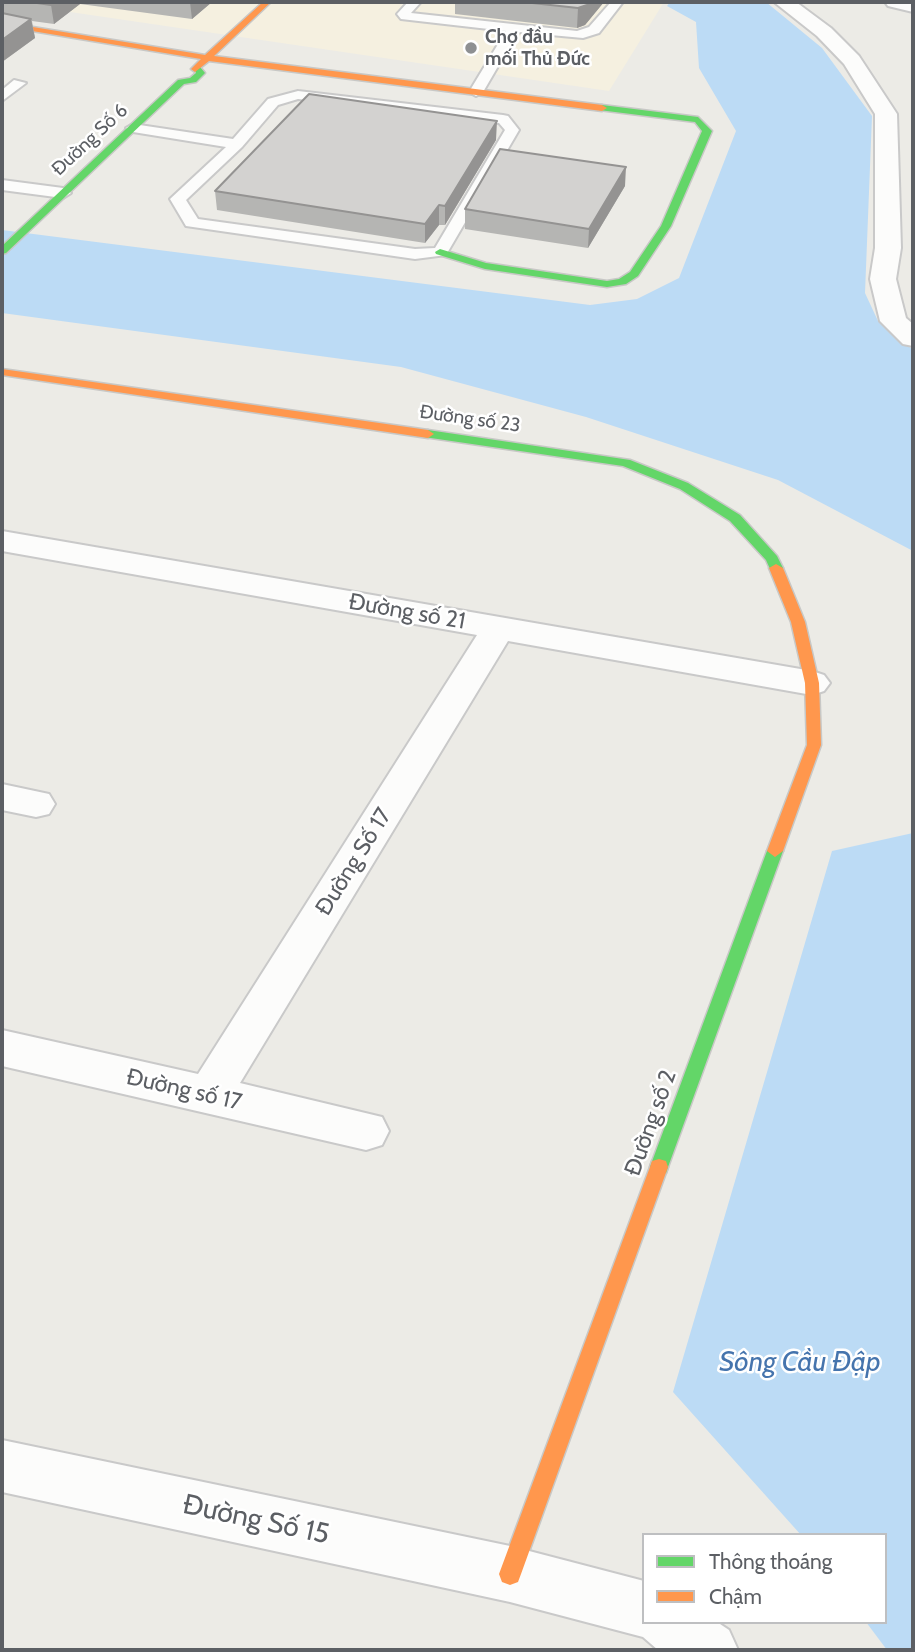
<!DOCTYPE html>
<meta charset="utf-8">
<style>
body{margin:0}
#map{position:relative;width:915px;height:1652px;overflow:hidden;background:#ecebe6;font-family:Cabin,sans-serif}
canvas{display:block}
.frame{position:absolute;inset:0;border:4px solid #5c5f64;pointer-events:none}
.legend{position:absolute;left:642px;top:1533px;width:245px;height:91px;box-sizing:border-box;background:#fff;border:2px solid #bebfc1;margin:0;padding:9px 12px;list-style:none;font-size:21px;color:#5c5f64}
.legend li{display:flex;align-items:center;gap:14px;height:35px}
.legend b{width:35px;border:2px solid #bebfc1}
</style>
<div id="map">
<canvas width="915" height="1652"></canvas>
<div class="frame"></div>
<ul class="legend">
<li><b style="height:9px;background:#63d668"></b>Thông thoáng</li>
<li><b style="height:9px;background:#ff974d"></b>Chậm</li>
</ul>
</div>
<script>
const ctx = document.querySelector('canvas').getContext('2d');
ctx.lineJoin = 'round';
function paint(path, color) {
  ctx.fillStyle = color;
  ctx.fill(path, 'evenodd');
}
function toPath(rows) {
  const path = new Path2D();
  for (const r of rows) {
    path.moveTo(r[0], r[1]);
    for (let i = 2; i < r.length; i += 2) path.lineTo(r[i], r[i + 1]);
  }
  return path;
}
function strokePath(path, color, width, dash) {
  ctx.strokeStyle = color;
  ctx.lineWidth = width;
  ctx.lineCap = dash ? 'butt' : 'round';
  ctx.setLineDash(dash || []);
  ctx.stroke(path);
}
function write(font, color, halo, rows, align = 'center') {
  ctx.font = font + ' Cabin,sans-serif';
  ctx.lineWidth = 5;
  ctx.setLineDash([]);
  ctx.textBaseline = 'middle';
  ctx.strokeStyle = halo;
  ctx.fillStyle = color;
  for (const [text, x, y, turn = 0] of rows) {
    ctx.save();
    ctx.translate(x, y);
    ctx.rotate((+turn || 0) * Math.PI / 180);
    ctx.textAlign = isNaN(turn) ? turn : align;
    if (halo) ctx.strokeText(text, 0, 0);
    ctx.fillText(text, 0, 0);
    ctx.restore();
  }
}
const commercial = toPath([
 [2,2,664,2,609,91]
]);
const water = toPath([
 [670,2,766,2,822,48,872,116,865,293,878,321,913,350,913,551,778,480,586,417,401,367,2,313,2,230,590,305,637,299,679,278,736,131,699,68,696,22,667,6],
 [913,833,913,1650,887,1650,866,1622,885,1622,885,1535,801,1535,673,1392,832,851]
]);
const lane = toPath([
 [408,2,421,2,411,13,577,31,589,27,611,2,623,2,599,33,583,38,518,32,483,92,476,96,469,92,506,31,401,19,397,14,408,2],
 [14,80,26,83,2,101,2,90,14,80],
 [298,91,503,115,508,116,519,130,446,255,415,259,186,226,170,199,226,147,133,132,126,128,133,124,233,139,268,99,298,91],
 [298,99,499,123,505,130,435,248,415,249,198,219,186,200,242,147,278,105,298,99],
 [2,180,63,188,71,193,63,198,2,190,2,180]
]);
const street = toPath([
 [774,2,796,2,831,28,859,56,897,114,901,248,896,279,906,318,913,324,913,346,903,344,880,321,870,279,875,248,875,114,844,64,817,36,774,2],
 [885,2,913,2,913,12,888,6,885,2],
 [2,531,812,671,824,675,830,683,824,691,812,695,508,641,240,1083,382,1117,389,1131,382,1145,366,1150,2,1066,2,1030,198,1074,477,635,2,551,2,531],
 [2,784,49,794,55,804,49,814,36,817,2,810,2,784],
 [2,1440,510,1546,644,1581,644,1622,717,1622,729,1630,738,1650,658,1650,643,1637,510,1602,2,1492,2,1440]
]);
const fast = toPath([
 [194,67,200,67,205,73,196,82,184,84,6,253,2,254,2,246,178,80,190,78,196,73,194,67],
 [602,105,698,117,712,131,671,226,638,276,626,284,607,287,485,269,436,254,435,252,440,249,486,263,607,281,619,279,630,272,661,226,702,131,695,122,599,110,599,106,602,105],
 [428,430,630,460,688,483,740,515,777,556,783,568,776,572,771,571,766,560,730,521,680,489,623,466,424,437,424,431,428,430],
 [775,845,783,851,668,1167,666,1173,659,1175,652,1173,650,1167,767,851,775,845]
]);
const slow = toPath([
 [263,2,271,2,214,56,602,105,607,108,602,111,209,61,195,72,191,69,201,59,2,26,2,22,205,55,263,2],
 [2,369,428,430,434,434,428,438,2,375,2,369],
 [776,564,783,568,805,622,819,683,821,745,783,851,775,857,767,851,807,745,805,683,791,622,769,568,776,564],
 [659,1159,666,1161,668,1167,521,1574,518,1582,510,1585,502,1582,499,1574,650,1167,652,1161,659,1159]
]);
const wall = toPath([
 [2,2,212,2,192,19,80,4,54,24,32,21,35,38,2,62],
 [455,2,604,2,585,25,577,28,455,14],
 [496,140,445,225,439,225,425,243,217,210,215,191],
 [625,186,588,248,465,229,465,209]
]);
const shadedWall = toPath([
 [55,2,80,2,80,4,54,24,51,5],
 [190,2,212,2,192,19],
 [589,2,604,2,585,25,577,28,578,8],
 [31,19,35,38,2,62,2,40],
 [497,121,496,140,445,225,445,206],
 [626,167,625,186,588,248,589,229],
 [439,205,439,225,425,243,425,224]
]);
const building = toPath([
 [30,2,55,2,51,5,30,2],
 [523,2,589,2,587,5,578,8,523,2],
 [2,13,31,19,2,40,2,13],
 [309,94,497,121,445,206,439,205,425,224,215,191,309,94],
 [500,149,626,167,589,229,465,209,500,149]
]);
const markers = [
 [471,48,7,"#8e9092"]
];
const farPoinames = [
 ["Chợ đầu",485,37],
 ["mối Thủ Đức",485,59]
];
const farStreetnames = [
 ["Đường Số 6",90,140,-43],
 ["Đường số 23",470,419,8]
];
const streetNames = [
 ["Đường số 21",407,612,10],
 ["Đường Số 17",354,862,-58],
 ["Đường số 17",184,1090,13],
 ["Đường số 2",651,1123,-70]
];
const nearWaternames = [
 ["Sông Cầu Đập",800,1363]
];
const nearStreetnames = [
 ["Đường Số 15",256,1520,12]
];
paint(commercial, '#f5f0e0');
paint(water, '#bcdbf5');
strokePath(lane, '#c9c9c9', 4);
strokePath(street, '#c9c9c9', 4);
strokePath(fast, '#c8c8c6', 3);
strokePath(slow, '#c8c8c6', 3);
paint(lane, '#fcfcfb');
paint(street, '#fcfcfb');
paint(fast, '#63d668');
paint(slow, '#ff974d');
paint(wall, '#b5b5b3');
paint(shadedWall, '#949392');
paint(building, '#d3d2d0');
strokePath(building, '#949392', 2);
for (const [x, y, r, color] of markers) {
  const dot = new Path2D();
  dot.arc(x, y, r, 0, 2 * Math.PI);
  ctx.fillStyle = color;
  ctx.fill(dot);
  strokePath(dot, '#fff', 2.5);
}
write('bold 19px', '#5c5f64', '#fff', farPoinames, 'left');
write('19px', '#5c5f64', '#fff', farStreetnames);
write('23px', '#5c5f64', '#fff', streetNames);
write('italic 28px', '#4574ad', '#fff', nearWaternames);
write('28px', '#5c5f64', '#fff', nearStreetnames);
</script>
